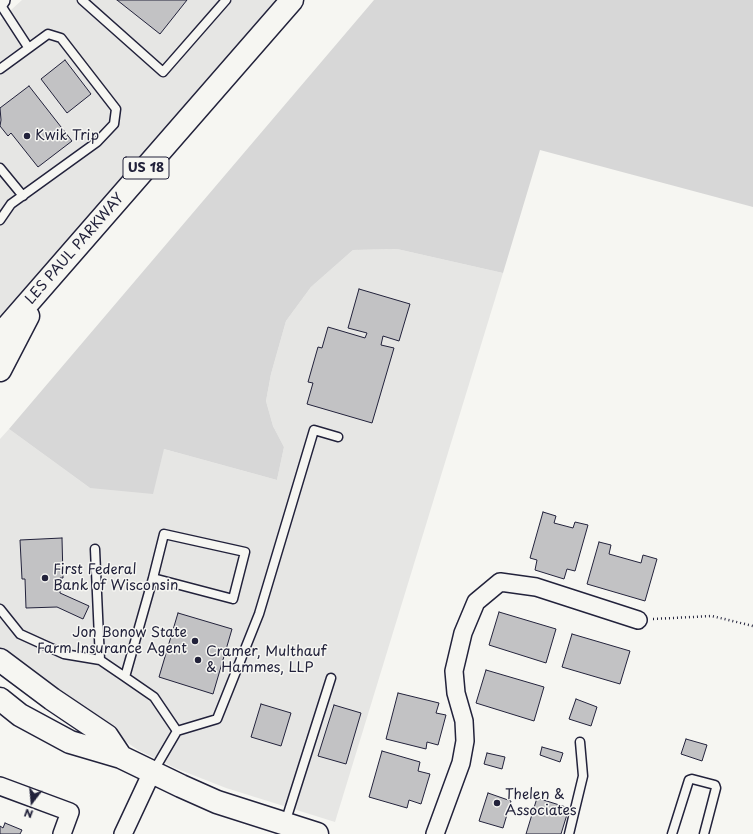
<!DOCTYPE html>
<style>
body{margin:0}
#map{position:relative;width:753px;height:834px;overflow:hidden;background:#f6f6f2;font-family:"Playpen Sans",sans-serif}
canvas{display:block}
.north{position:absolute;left:12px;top:782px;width:40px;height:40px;-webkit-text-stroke:3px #f6f6f2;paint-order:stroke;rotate:196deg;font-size:11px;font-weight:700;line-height:16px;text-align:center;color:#22223b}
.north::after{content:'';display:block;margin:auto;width:14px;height:18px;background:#22223b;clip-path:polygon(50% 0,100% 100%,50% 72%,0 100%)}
</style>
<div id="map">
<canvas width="753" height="834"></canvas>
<div class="north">N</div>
</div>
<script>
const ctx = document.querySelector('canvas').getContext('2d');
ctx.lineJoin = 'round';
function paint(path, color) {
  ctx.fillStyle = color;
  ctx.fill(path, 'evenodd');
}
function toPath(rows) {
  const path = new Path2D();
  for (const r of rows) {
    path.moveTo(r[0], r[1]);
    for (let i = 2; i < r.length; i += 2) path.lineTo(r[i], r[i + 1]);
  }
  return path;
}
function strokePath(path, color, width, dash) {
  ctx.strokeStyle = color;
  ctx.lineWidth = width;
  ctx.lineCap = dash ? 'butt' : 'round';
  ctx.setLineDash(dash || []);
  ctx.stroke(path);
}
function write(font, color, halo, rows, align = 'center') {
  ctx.font = font + ' "Playpen Sans",sans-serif';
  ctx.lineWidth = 3;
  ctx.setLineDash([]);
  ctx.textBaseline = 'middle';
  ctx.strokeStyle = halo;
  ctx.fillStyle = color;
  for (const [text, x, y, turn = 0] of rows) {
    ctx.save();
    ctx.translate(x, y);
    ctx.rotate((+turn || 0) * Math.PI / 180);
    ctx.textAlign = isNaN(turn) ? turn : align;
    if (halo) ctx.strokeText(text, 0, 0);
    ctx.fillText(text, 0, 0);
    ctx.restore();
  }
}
const built = toPath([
 [22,0,280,0,0,316,0,20],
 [397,249,503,273,335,822,226,788,175,768,138,750,99,723,0,650,0,439,9,429,90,488,164,449,277,480,284,447,273,426,266,401,271,374,286,321,311,287,353,250]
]);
const green = toPath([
 [374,0,753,0,753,207,540,150,503,273,397,249,353,250,311,287,286,321,271,374,266,401,273,426,284,447,277,480,164,449,153,494,90,488,9,429]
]);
const building = toPath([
 [117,0,187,0,160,34,117,0],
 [65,60,91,94,67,113,41,79,65,60],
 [29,86,72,141,38,167,11,133,8,136,0,126,1,120,0,108,29,86],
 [359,289,410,304,399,341,383,336,381,345,394,348,372,423,307,404,313,383,308,382,318,347,322,348,328,327,365,338,367,333,348,328,359,289],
 [543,512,556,516,554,523,573,528,575,522,588,525,575,571,567,569,564,579,535,570,537,560,530,558,543,512],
 [62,538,63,578,60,578,60,593,89,606,83,619,57,607,26,608,25,579,22,579,20,540,62,538],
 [599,542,611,545,609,554,641,563,643,555,657,559,645,601,587,584,599,542],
 [499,612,556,629,546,663,489,645,499,612],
 [178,613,232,629,213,694,159,677,178,613],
 [572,634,630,651,620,684,562,667,572,634],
 [486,670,544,687,534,721,476,703,486,670],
 [398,693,439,703,436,713,446,715,438,745,427,742,426,749,386,739,398,693],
 [576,699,597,707,591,726,569,719,576,699],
 [261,704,291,713,281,746,251,737,261,704],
 [334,705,361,713,346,764,318,756,334,705],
 [686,739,707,745,702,761,681,754,686,739],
 [542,747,563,753,560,762,540,755,542,747],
 [382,751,420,762,418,771,430,774,421,804,409,800,407,808,369,797,382,751],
 [487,753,505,757,502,769,484,764,487,753],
 [488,793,511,801,503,828,479,821,488,793],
 [537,798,569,808,561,834,526,834,537,798],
 [5,823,22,830,20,834,0,834,0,826,3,828,5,823]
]);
const path = toPath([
 [653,619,712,616,753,626]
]);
const service = toPath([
 [82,0,163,72,226,0],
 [0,4,28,47],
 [0,69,48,34,61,38,116,109,114,124,97,142,11,204,0,220],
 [0,168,23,196],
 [95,549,100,660,125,677],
 [153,578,164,534,245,552,233,599,153,578,125,677,154,697,177,731],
 [0,609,20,634,64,654,100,660],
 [153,772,177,731,217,719,259,614,314,430,338,437],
 [285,823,331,678],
 [569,834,583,776,580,742],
 [672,834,689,780,692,779,715,785,716,788,704,834]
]);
const minor = toPath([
 [0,1,1,0],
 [0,786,70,812,62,834],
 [123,834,152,772],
 [435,834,461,763,465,741,464,721,456,693,454,671,463,633,476,602,500,582,536,587,638,620]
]);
const secondary = toPath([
 [0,660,52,699,107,736,121,757],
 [0,699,20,715,70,742,121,757,181,786,217,802,317,834]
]);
const primary = toPath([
 [0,335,292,0],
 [0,370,28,316]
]);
const markers = [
 [27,136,4,"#22223b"],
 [45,578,4,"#22223b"],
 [195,641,4,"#22223b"],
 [198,660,4,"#22223b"],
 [497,803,4,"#22223b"]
];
const shields = [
 [146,168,46]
];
const shieldNames = [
 ["US 18",146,168]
];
const poiNames = [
 ["Kwik Trip",35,136],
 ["First Federal",53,570],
 ["Bank of Wisconsin",53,586],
 ["Jon Bonow State",187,633,"right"],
 ["Farm Insurance Agent",187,649,"right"],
 ["Cramer, Multhauf",206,652],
 ["& Hammes, LLP",206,668],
 ["Thelen &",505,795],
 ["Associates",505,811]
];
const streetNames = [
 ["LES PAUL PARKWAY",75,249,-49]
];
paint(built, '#e6e6e4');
paint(green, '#d7d7d7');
paint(building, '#c2c2c4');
strokePath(building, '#22223b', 1);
strokePath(service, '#22223b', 11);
strokePath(minor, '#22223b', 20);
strokePath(secondary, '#22223b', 25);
strokePath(primary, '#22223b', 25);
strokePath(path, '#22223b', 2.5, [1, 3]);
strokePath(service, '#f6f6f2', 8);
strokePath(minor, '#f6f6f2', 17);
strokePath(secondary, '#f6f6f2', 22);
strokePath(primary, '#f6f6f2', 22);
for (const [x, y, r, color] of markers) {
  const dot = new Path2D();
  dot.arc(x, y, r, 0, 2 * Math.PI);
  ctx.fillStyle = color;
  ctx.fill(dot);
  strokePath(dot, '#f6f6f2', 1.5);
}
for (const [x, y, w] of shields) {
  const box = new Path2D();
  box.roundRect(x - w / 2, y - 11, w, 22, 3);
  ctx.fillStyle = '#f6f6f2';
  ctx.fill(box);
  strokePath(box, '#22223b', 1);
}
write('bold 13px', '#22223b', null, shieldNames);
write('14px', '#22223b', '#f6f6f2', poiNames, 'left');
write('14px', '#22223b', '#f6f6f2', streetNames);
</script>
